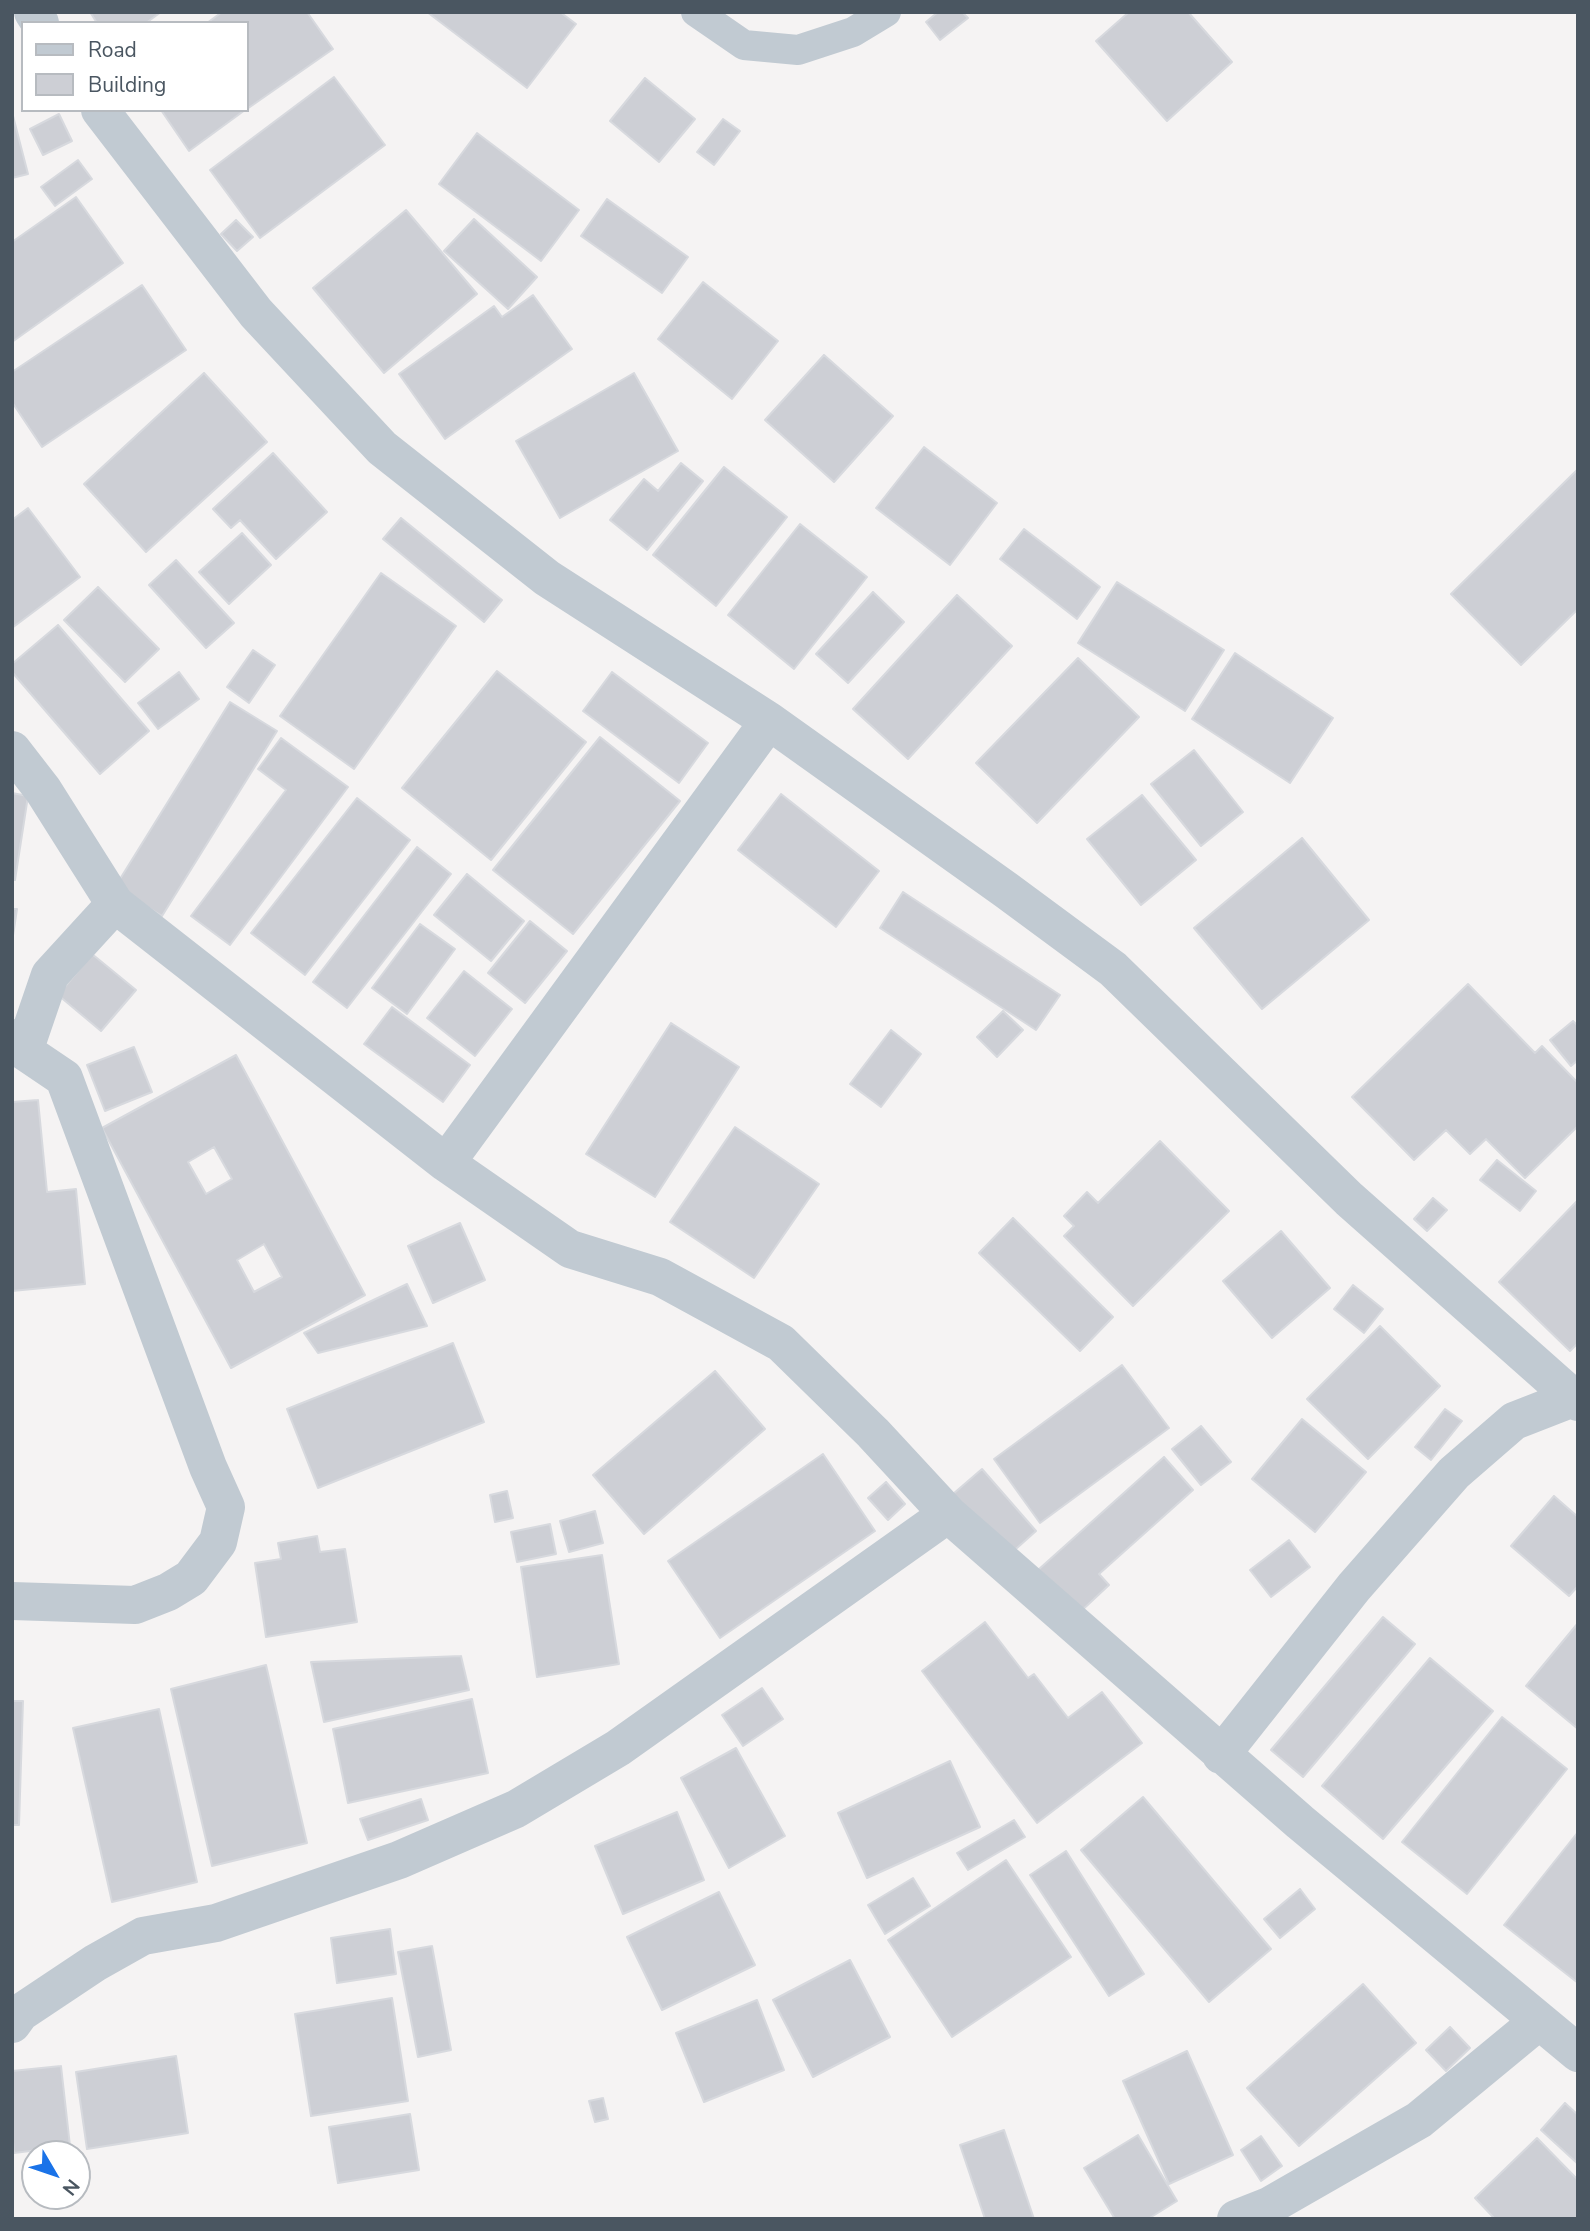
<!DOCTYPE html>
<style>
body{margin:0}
#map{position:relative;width:1590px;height:2231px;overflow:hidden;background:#f5f3f3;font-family:"Nunito Sans",sans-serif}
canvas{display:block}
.frame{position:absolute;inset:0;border:14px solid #4a5661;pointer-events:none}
.legend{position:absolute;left:21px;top:21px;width:228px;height:91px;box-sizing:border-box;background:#fff;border:2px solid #b7bbc0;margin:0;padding:9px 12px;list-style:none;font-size:21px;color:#4a5661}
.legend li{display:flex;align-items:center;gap:14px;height:35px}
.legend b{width:35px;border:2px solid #b7bbc0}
.north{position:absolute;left:21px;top:2140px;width:70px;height:70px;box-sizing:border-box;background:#fff;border:2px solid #b7bbc0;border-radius:50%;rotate:129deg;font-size:19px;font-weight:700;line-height:28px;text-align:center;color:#4a5661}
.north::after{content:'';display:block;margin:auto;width:24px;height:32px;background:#1a73e8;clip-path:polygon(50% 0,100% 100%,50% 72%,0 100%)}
</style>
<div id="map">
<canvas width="1590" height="2231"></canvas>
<div class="frame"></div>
<ul class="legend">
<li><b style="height:9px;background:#c1cad2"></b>Road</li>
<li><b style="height:19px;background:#cdcfd5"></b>Building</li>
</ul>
<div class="north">N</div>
</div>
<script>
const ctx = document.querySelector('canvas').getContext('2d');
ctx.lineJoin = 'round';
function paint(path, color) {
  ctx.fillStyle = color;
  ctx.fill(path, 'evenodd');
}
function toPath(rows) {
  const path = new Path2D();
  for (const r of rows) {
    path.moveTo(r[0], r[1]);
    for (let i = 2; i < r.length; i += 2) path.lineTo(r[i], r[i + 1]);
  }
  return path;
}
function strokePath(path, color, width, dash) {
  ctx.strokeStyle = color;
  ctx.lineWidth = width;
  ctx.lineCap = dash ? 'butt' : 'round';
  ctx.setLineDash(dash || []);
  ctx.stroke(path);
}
const building = toPath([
 [90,12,161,12,146,23,97,23,90,12],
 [222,12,307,12,333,49,247,109,247,23,207,23,222,12],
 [427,12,560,12,576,24,527,88,427,12],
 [938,12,962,12,968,18,940,40,926,22,938,12],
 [1129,12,1188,12,1232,62,1167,121,1096,41,1129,12],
 [334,77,385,145,260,238,210,170,334,77],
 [645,78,695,119,659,162,610,121,645,78],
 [161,110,245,110,189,151,161,110],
 [12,112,28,174,12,178,12,112],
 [59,114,72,141,43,155,30,129,59,114],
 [723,119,740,131,714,165,697,152,723,119],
 [477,133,579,210,541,261,439,184,477,133],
 [78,160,92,179,55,206,41,187,78,160],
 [76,197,123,263,12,342,12,242,76,197],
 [607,199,688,257,662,293,581,236,607,199],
 [406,210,477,294,384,373,313,288,406,210],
 [474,219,537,277,508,309,444,251,474,219],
 [236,220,253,237,237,251,221,234,236,220],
 [703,282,778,341,732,399,658,339,703,282],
 [142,285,186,350,42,447,12,402,12,372,142,285],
 [533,295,572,349,445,439,399,374,494,306,502,317,533,295],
 [824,355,893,416,834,482,765,420,824,355],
 [204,373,267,442,146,552,84,484,204,373],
 [634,373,678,451,560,518,516,441,634,373],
 [924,447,997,503,950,565,876,508,924,447],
 [273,453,327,512,276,559,240,520,231,528,213,509,273,453],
 [681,463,703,481,647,550,610,520,644,479,658,491,681,463],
 [724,467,787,517,716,606,653,555,724,467],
 [1578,469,1578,609,1521,665,1451,594,1578,469],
 [28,508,80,577,12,628,12,520,28,508],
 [401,518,502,600,484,622,383,539,401,518],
 [800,524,867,577,794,669,728,615,800,524],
 [1024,529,1100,587,1077,619,1000,559,1024,529],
 [242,533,271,565,229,604,199,572,242,533],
 [176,560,234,623,206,648,149,585,176,560],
 [381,573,456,626,354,769,280,716,381,573],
 [1117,582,1224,650,1185,711,1078,643,1117,582],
 [98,587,159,649,125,682,64,620,98,587],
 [873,592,904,622,848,683,816,654,873,592],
 [957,595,1012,646,908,759,853,709,957,595],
 [58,625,149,731,100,774,12,672,12,664,58,625],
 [253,650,275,665,249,703,227,687,253,650],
 [1235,653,1333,718,1290,783,1192,719,1235,653],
 [1078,658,1139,717,1037,823,976,763,1078,658],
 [497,671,586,742,491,860,402,788,497,671],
 [179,672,199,699,158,729,138,703,179,672],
 [612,672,708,743,679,783,583,711,612,672],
 [230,702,277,731,162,916,115,887,230,702],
 [600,737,680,801,573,934,493,870,600,737],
 [281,738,348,787,230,945,191,916,286,790,258,769,281,738],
 [1194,750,1243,812,1201,846,1151,784,1194,750],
 [12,793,28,796,15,880,12,880,12,793],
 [781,794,879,871,836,927,738,850,781,794],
 [1142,795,1196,860,1141,905,1087,839,1142,795],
 [357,798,410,840,305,975,251,933,357,798],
 [1302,838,1369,920,1262,1009,1194,928,1302,838],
 [417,847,451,874,347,1008,313,982,417,847],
 [467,874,524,921,491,961,434,915,467,874],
 [903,892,1060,995,1036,1030,880,928,903,892],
 [12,909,17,909,12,942,12,909],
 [530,921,567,951,525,1003,488,973,530,921],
 [420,924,455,949,407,1014,372,988,420,924],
 [92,954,136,990,101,1031,58,995,92,954],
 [464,971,512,1009,475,1056,427,1018,464,971],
 [1468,984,1535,1053,1542,1046,1578,1083,1578,1126,1525,1178,1486,1139,1470,1154,1446,1130,1414,1160,1352,1097,1468,984],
 [392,1007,470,1065,443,1102,364,1044,392,1007],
 [1003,1011,1023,1030,997,1057,977,1037,1003,1011],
 [1573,1021,1578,1026,1578,1060,1571,1066,1550,1040,1573,1021],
 [671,1023,739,1067,655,1197,586,1154,671,1023],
 [891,1030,921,1054,881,1107,850,1084,891,1030],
 [134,1047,152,1092,105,1111,87,1065,134,1047],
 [236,1055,365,1295,231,1368,102,1128,236,1055],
 [214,1147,232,1179,206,1194,188,1162,214,1147],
 [264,1244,282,1277,254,1292,237,1260,264,1244],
 [38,1100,47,1192,76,1189,85,1284,12,1291,12,1102,38,1100],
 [735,1127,819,1184,754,1278,670,1222,735,1127],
 [1160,1141,1229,1211,1133,1306,1064,1236,1074,1226,1064,1216,1087,1192,1098,1203,1160,1141],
 [1497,1160,1536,1191,1520,1211,1480,1180,1497,1160],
 [1433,1198,1447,1210,1427,1231,1414,1219,1433,1198],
 [1578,1200,1578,1343,1570,1351,1499,1282,1578,1200],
 [1013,1218,1113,1317,1080,1351,979,1253,1013,1218],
 [460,1223,485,1280,433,1303,408,1246,460,1223],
 [1281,1231,1330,1288,1272,1338,1223,1281,1281,1231],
 [407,1284,427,1326,318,1353,304,1333,407,1284],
 [1353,1285,1383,1309,1364,1333,1334,1309,1353,1285],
 [1380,1326,1440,1386,1368,1459,1307,1399,1380,1326],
 [453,1343,484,1422,318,1488,287,1409,453,1343],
 [1122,1365,1169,1428,1040,1523,994,1459,1122,1365],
 [715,1371,765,1429,644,1534,593,1475,715,1371],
 [1445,1409,1462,1421,1431,1460,1415,1447,1445,1409],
 [1302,1419,1366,1472,1315,1532,1252,1479,1302,1419],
 [1201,1426,1231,1462,1201,1485,1172,1449,1201,1426],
 [823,1454,875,1531,720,1638,668,1561,823,1454],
 [1164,1457,1193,1490,1099,1574,1109,1585,1078,1614,1038,1570,1164,1457],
 [982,1469,1036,1531,1008,1556,953,1494,982,1469],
 [886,1482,905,1504,888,1520,868,1498,886,1482],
 [507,1491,513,1518,495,1522,490,1495,507,1491],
 [1554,1496,1578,1517,1578,1586,1569,1596,1511,1546,1554,1496],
 [595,1511,603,1543,569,1552,560,1521,595,1511],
 [550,1524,556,1554,517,1562,511,1532,550,1524],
 [317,1536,320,1552,345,1549,357,1622,266,1637,255,1563,281,1559,278,1543,317,1536],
 [1289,1540,1310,1567,1271,1597,1250,1570,1289,1540],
 [602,1555,619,1664,537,1677,521,1567,602,1555],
 [1383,1617,1415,1644,1303,1777,1271,1750,1383,1617],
 [985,1622,1028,1678,1034,1674,1068,1718,1102,1692,1142,1743,1037,1823,922,1671,985,1622],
 [1578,1623,1578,1729,1526,1686,1578,1623],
 [461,1656,469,1690,324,1722,311,1662,461,1656],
 [1430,1658,1493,1711,1383,1839,1322,1786,1430,1658],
 [266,1665,307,1843,212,1866,171,1689,266,1665],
 [762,1688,783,1719,743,1746,722,1715,762,1688],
 [472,1699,488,1773,348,1803,333,1729,472,1699],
 [12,1701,23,1701,19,1825,12,1825,12,1701],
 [159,1709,197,1882,112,1902,73,1728,159,1709],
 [1502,1717,1567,1769,1467,1894,1402,1842,1502,1717],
 [736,1748,785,1836,729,1868,681,1778,736,1748],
 [950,1761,980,1827,867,1878,838,1813,950,1761],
 [1143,1797,1271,1949,1209,2002,1081,1850,1143,1797],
 [421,1799,428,1820,368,1840,360,1819,421,1799],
 [677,1812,704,1880,623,1914,595,1846,677,1812],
 [1014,1820,1025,1837,968,1870,957,1853,1014,1820],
 [1578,1832,1578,1983,1504,1925,1578,1832],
 [1066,1851,1144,1974,1109,1996,1030,1875,1066,1851],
 [1006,1860,1071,1957,952,2037,888,1940,1006,1860],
 [913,1878,930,1906,885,1934,868,1905,913,1878],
 [1300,1889,1315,1909,1280,1938,1264,1919,1300,1889],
 [719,1892,755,1965,662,2010,627,1937,719,1892],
 [390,1929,396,1974,337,1983,331,1938,390,1929],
 [432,1946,451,2050,418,2057,398,1952,432,1946],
 [850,1960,890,2037,813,2077,773,2000,850,1960],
 [1363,1984,1416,2043,1299,2146,1247,2088,1363,1984],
 [392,1998,408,2101,311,2116,295,2014,392,1998],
 [757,2000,784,2070,704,2102,676,2033,757,2000],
 [1450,2027,1470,2048,1446,2071,1426,2050,1450,2027],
 [1187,2051,1233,2155,1169,2184,1123,2081,1187,2051],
 [176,2056,188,2133,87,2149,76,2072,176,2056],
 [61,2066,70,2146,14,2153,12,2131,12,2071,61,2066],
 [603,2098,608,2119,595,2122,589,2101,603,2098],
 [1565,2103,1578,2115,1578,2164,1541,2130,1565,2103],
 [410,2114,419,2170,338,2183,329,2127,410,2114],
 [1004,2130,1034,2219,985,2219,960,2145,1004,2130],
 [1138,2135,1177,2201,1148,2219,1115,2219,1084,2168,1138,2135],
 [1261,2136,1282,2166,1261,2181,1241,2150,1261,2136],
 [1537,2138,1578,2180,1578,2219,1495,2219,1475,2198,1537,2138]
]);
const lane = toPath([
 [696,12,744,45,798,50,853,32,886,12]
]);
const street = toPath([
 [33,12,40,23],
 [100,110,256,313,382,448,547,578,769,721,1006,890,1113,969,1349,1199,1578,1402],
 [12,750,43,790,115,904,446,1163,570,1249,660,1277,781,1343,873,1433,948,1514,1300,1822,1578,2053],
 [12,1038,16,1040,24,1051,64,1078,208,1467,226,1507,218,1542,191,1578,168,1592,135,1605,12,1601],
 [24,1051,50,975,115,904],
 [446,1163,769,721],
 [1221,1755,1354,1587,1454,1473,1514,1421,1573,1398,1578,1395],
 [12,2024,20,2013,95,1963,143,1936,216,1923,399,1860,516,1809,618,1748,948,1514],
 [1236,2219,1269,2206,1419,2120,1539,2021]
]);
paint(building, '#cdcfd5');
strokePath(building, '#d7d9de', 2);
strokePath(lane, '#c1cad2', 30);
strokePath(street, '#c1cad2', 38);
</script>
